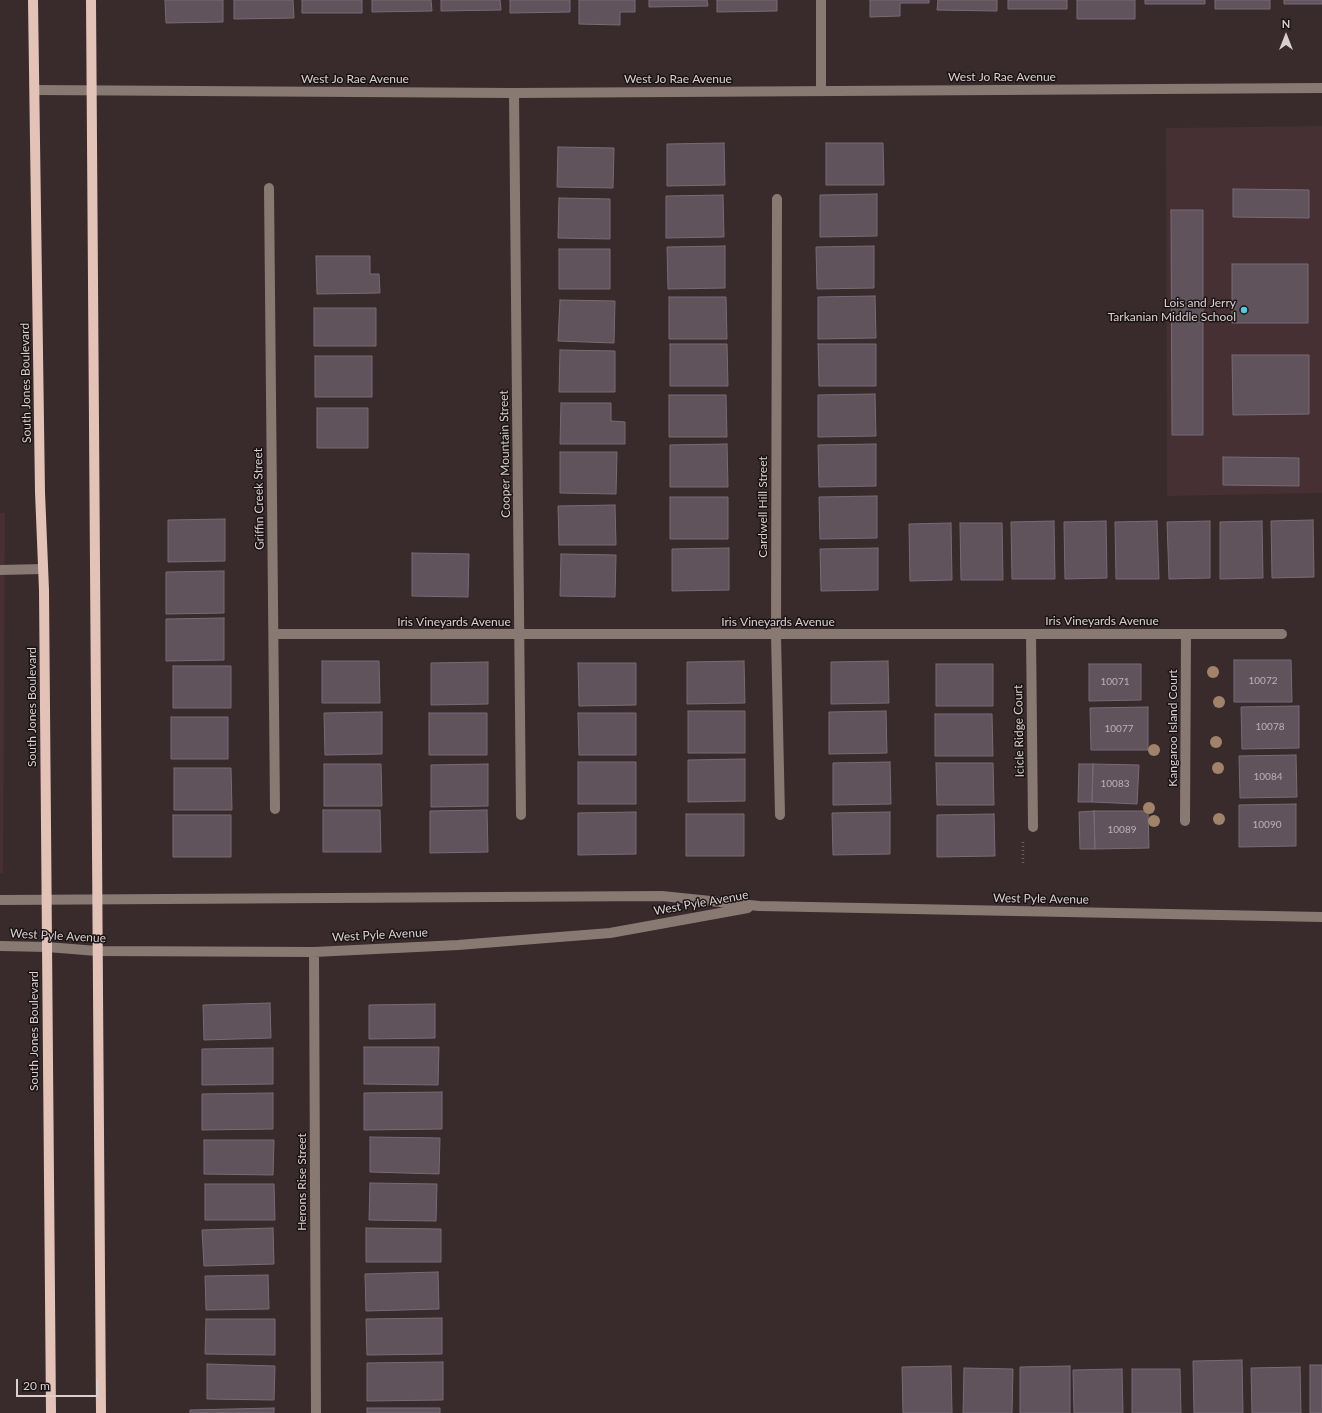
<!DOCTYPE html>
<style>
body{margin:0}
#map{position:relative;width:1322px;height:1413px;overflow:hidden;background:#392a2c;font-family:Lato,sans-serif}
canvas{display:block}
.north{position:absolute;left:1266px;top:16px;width:40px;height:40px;-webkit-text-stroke:3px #1b1415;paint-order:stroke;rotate:0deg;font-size:11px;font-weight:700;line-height:16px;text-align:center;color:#dad0d1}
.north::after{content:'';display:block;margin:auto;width:14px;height:18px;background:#dad0d1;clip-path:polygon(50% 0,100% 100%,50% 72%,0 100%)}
.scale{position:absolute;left:16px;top:1379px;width:82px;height:18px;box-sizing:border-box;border:2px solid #dad0d1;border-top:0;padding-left:5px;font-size:12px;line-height:14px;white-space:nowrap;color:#dad0d1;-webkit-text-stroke:3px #1b1415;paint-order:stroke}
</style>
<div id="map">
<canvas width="1322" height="1413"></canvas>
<div class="north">N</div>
<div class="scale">20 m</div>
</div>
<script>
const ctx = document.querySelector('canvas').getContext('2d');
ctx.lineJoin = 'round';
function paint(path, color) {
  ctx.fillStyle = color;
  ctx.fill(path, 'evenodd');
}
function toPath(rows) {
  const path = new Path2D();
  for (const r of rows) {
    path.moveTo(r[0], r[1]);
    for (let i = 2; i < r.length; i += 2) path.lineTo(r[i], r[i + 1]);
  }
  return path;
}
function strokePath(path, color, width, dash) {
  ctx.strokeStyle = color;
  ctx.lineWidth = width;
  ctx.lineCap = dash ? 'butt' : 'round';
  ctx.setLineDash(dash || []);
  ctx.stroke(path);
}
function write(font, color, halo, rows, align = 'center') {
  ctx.font = font + ' Lato,sans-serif';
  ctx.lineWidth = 3;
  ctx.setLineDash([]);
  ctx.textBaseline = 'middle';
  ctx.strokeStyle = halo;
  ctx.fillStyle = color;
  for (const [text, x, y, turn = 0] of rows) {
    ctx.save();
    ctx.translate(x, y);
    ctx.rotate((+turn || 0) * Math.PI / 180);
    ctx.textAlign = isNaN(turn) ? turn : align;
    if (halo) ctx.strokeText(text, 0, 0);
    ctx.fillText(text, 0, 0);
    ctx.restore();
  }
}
const built = toPath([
 [1322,126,1322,493,1167,496,1166,128],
 [0,513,5,513,3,873,0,873]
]);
const building = toPath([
 [165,0,223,0,223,22,166,23,165,0],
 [234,0,293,0,294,18,234,19,234,0],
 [302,0,362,0,362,13,302,13,302,0],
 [372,0,431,0,432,11,372,12,372,0],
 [441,0,500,0,501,10,441,11,441,0],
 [510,0,570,0,570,12,510,13,510,0],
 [579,0,635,0,635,12,620,12,620,25,579,24,579,0],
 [649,0,707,0,708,6,649,7,649,0],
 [717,0,777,0,777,11,717,12,717,0],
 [870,0,929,0,929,3,900,3,900,16,870,17,870,0],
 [938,0,997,0,997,11,937,10,938,0],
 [1008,0,1067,0,1067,9,1008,9,1008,0],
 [1077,0,1135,0,1135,19,1077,19,1077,0],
 [1145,0,1205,0,1205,4,1145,4,1145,0],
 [1215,0,1270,0,1270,9,1215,9,1215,0],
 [1284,0,1322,0,1322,4,1284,4,1284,0],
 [724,143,725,185,667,186,667,144,724,143],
 [826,143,883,143,884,185,826,185,826,143],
 [558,147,614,148,613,188,557,187,558,147],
 [1233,189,1309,190,1309,218,1233,217,1233,189],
 [877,194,877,236,820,237,820,195,877,194],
 [723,195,724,237,666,238,666,196,723,195],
 [559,198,610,199,610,239,558,238,559,198],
 [1171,210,1203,210,1203,435,1172,435,1171,210],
 [725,246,725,288,668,289,667,247,725,246],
 [874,246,874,288,817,289,816,247,874,246],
 [559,249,610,249,610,289,559,289,559,249],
 [316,256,370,256,370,274,379,274,380,293,317,294,316,256],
 [1232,264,1308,264,1308,323,1232,323,1232,264],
 [875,296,876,338,818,339,818,297,875,296],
 [669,297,726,297,727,339,669,339,669,297],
 [560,300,615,301,614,343,558,341,560,300],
 [314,308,376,308,376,346,314,346,314,308],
 [670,344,727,344,728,386,670,386,670,344],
 [818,344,876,344,876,386,819,386,818,344],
 [560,350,615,351,615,392,559,392,560,350],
 [1232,355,1309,355,1309,414,1233,415,1232,355],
 [315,356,372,356,372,397,315,397,315,356],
 [875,394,876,436,818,437,818,395,875,394],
 [669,395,726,395,727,437,669,437,669,395],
 [561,403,611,403,611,421,625,422,625,444,560,444,561,403],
 [317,408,368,408,368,448,317,448,317,408],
 [727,444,728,487,670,487,670,445,727,444],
 [876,444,876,486,819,487,818,445,876,444],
 [560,452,617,452,616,494,560,493,560,452],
 [1223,457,1299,458,1299,486,1223,485,1223,457],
 [877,496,877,538,820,539,819,497,877,496],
 [670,497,728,497,728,539,670,539,670,497],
 [615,505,616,545,559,545,558,506,615,505],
 [225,519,225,561,168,562,168,520,225,519],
 [1313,520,1314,577,1272,578,1271,521,1313,520],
 [1054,521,1055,579,1012,579,1011,522,1054,521],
 [1106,521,1107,578,1065,579,1064,522,1106,521],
 [1157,521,1159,579,1116,579,1115,522,1157,521],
 [1210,521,1210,578,1169,579,1167,522,1210,521],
 [1262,521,1263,578,1220,579,1220,522,1262,521],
 [951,523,952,580,910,581,909,524,951,523],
 [960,523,1002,523,1003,580,961,580,960,523],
 [729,548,729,590,672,591,672,549,729,548],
 [878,548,878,590,821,591,820,549,878,548],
 [412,553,469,554,468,597,412,596,412,553],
 [561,554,616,555,615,597,560,596,561,554],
 [224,571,224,613,166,614,166,572,224,571],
 [224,618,224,660,166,661,166,619,224,618],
 [1234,660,1291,660,1292,702,1234,702,1234,660],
 [322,661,379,661,380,703,322,703,322,661],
 [744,661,745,703,687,704,687,662,744,661],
 [888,661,889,703,831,704,831,662,888,661],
 [488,662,488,704,431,705,431,663,488,662],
 [578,663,636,663,636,705,579,706,578,663],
 [936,664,993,664,993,706,936,706,936,664],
 [1089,664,1141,664,1141,700,1089,701,1089,664],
 [173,666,231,666,231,708,173,708,173,666],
 [1299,706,1299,748,1242,749,1241,707,1299,706],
 [1148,707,1148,750,1091,750,1090,708,1148,707],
 [688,711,745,711,745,753,688,753,688,711],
 [886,711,887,753,829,754,829,712,886,711],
 [382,712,382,754,325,755,324,713,382,712],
 [429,713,487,713,487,755,429,755,429,713],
 [578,713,636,713,636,755,579,755,578,713],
 [935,714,992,714,993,756,935,756,935,714],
 [171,717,228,717,228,759,171,759,171,717],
 [1296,755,1297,797,1240,798,1239,756,1296,755],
 [745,759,745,801,688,802,688,760,745,759],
 [578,762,636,762,636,804,578,804,578,762],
 [890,762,891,804,833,805,833,763,890,762],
 [936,763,993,763,994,805,937,805,936,763],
 [324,764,381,764,382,806,324,806,324,764],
 [488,764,488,806,431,807,431,765,488,764],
 [1079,764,1093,764,1092,802,1078,802,1079,764],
 [1093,764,1139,765,1137,804,1092,802,1093,764],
 [174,768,231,768,232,810,174,810,174,768],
 [1296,804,1296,846,1239,847,1239,805,1296,804],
 [323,810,380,810,381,852,323,852,323,810],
 [487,810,488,852,430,853,430,811,487,810],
 [1094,811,1148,811,1149,848,1095,849,1094,811],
 [1094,811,1095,849,1080,849,1079,812,1094,811],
 [636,812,636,854,578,855,578,813,636,812],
 [890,812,890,854,833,855,832,813,890,812],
 [686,814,744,814,744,856,686,856,686,814],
 [994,814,995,856,937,857,937,815,994,814],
 [173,815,231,815,231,857,173,857,173,815],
 [270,1003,271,1038,204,1040,203,1005,270,1003],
 [435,1004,435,1038,369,1039,369,1005,435,1004],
 [364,1047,439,1047,438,1085,364,1084,364,1047],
 [273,1048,273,1084,202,1085,202,1049,273,1048],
 [442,1092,442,1129,364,1130,364,1093,442,1092],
 [273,1093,273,1129,202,1130,202,1094,273,1093],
 [370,1137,440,1138,439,1174,370,1172,370,1137],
 [204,1140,274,1140,273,1175,204,1174,204,1140],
 [370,1183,437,1184,436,1221,369,1220,370,1183],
 [205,1184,274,1184,275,1220,205,1220,205,1184],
 [273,1228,274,1264,204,1266,202,1230,273,1228],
 [366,1228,441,1229,441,1262,366,1262,366,1228],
 [438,1272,439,1309,366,1311,365,1274,438,1272],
 [268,1275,269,1309,206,1310,205,1276,268,1275],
 [442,1318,442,1354,367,1355,366,1319,442,1318],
 [206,1319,275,1319,275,1355,205,1354,206,1319],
 [1242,1360,1243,1413,1194,1413,1193,1361,1242,1360],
 [443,1362,443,1400,367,1401,367,1363,443,1362],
 [207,1364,275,1366,274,1400,207,1399,207,1364],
 [1310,1365,1322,1365,1322,1413,1310,1413,1310,1365],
 [951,1366,952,1413,903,1413,902,1367,951,1366],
 [1070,1366,1070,1413,1020,1413,1020,1367,1070,1366],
 [1300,1367,1301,1413,1252,1413,1251,1368,1300,1367],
 [964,1368,1013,1369,1012,1413,963,1413,964,1368],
 [1122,1369,1123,1413,1074,1413,1073,1370,1122,1369],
 [1132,1369,1180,1369,1181,1413,1132,1413,1132,1369],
 [274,1408,274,1413,190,1413,190,1410,274,1408],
 [367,1408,440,1408,440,1413,367,1413,367,1408]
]);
const path = toPath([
 [1023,842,1023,866]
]);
const minor = toPath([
 [821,0,821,91],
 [35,90,514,93,1322,88],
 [514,93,521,815],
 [269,188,275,809],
 [777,199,776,635,780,815],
 [0,570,43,569],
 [274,634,1282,634],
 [1031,634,1033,827],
 [1185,821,1186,634],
 [0,900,662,896,759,906,1322,917],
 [0,946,47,947,97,951,314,952,458,945,610,933,748,908],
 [314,952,316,1413]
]);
const major = toPath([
 [33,0,40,492,44,590,51,1413],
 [91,0,101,1413]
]);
const trees = [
 [1213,672],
 [1219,702],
 [1216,742],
 [1154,750],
 [1218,768],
 [1149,808],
 [1219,819],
 [1154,821]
];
const markers = [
 [1244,310,4,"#55cade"]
];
const numberNames = [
 ["10072",1263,681],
 ["10071",1115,682],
 ["10078",1270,727],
 ["10077",1119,729],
 ["10084",1268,777],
 ["10083",1115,784],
 ["10090",1267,825],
 ["10089",1122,830]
];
const streetNames = [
 ["West Jo Rae Avenue",1002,77],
 ["West Jo Rae Avenue",355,79],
 ["West Jo Rae Avenue",678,79],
 ["South Jones Boulevard",26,383,-91],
 ["Cooper Mountain Street",505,454,-91],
 ["Griffin Creek Street",259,499,-91],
 ["Cardwell Hill Street",763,507,-90],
 ["Iris Vineyards Avenue",1102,621],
 ["Iris Vineyards Avenue",454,622],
 ["Iris Vineyards Avenue",778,622],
 ["South Jones Boulevard",32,707,-90],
 ["Kangaroo Island Court",1173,728,-90],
 ["Icicle Ridge Court",1019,731,-91],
 ["West Pyle Avenue",1041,899,1],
 ["West Pyle Avenue",701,903,-10],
 ["West Pyle Avenue",380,935,-3],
 ["West Pyle Avenue",58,936,3],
 ["South Jones Boulevard",34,1031,-90],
 ["Herons Rise Street",302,1182,-90]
];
const poiNames = [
 ["Lois and Jerry",1236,303],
 ["Tarkanian Middle School",1236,317]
];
paint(built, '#463034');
paint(building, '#60535c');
strokePath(building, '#796b75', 1);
strokePath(path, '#6b5e60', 2.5, [1, 3]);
strokePath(minor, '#887973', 10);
strokePath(major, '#e3c3b8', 10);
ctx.fillStyle = '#a0836a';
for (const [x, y] of trees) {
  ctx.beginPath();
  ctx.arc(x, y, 6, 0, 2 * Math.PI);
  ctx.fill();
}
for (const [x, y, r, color] of markers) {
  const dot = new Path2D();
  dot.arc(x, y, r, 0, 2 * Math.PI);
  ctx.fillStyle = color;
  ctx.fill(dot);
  strokePath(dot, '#1b1415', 1.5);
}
write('10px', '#bcb1b4', null, numberNames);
write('12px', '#dad0d1', '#1b1415', streetNames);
write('12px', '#dad0d1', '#1b1415', poiNames, 'right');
</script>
